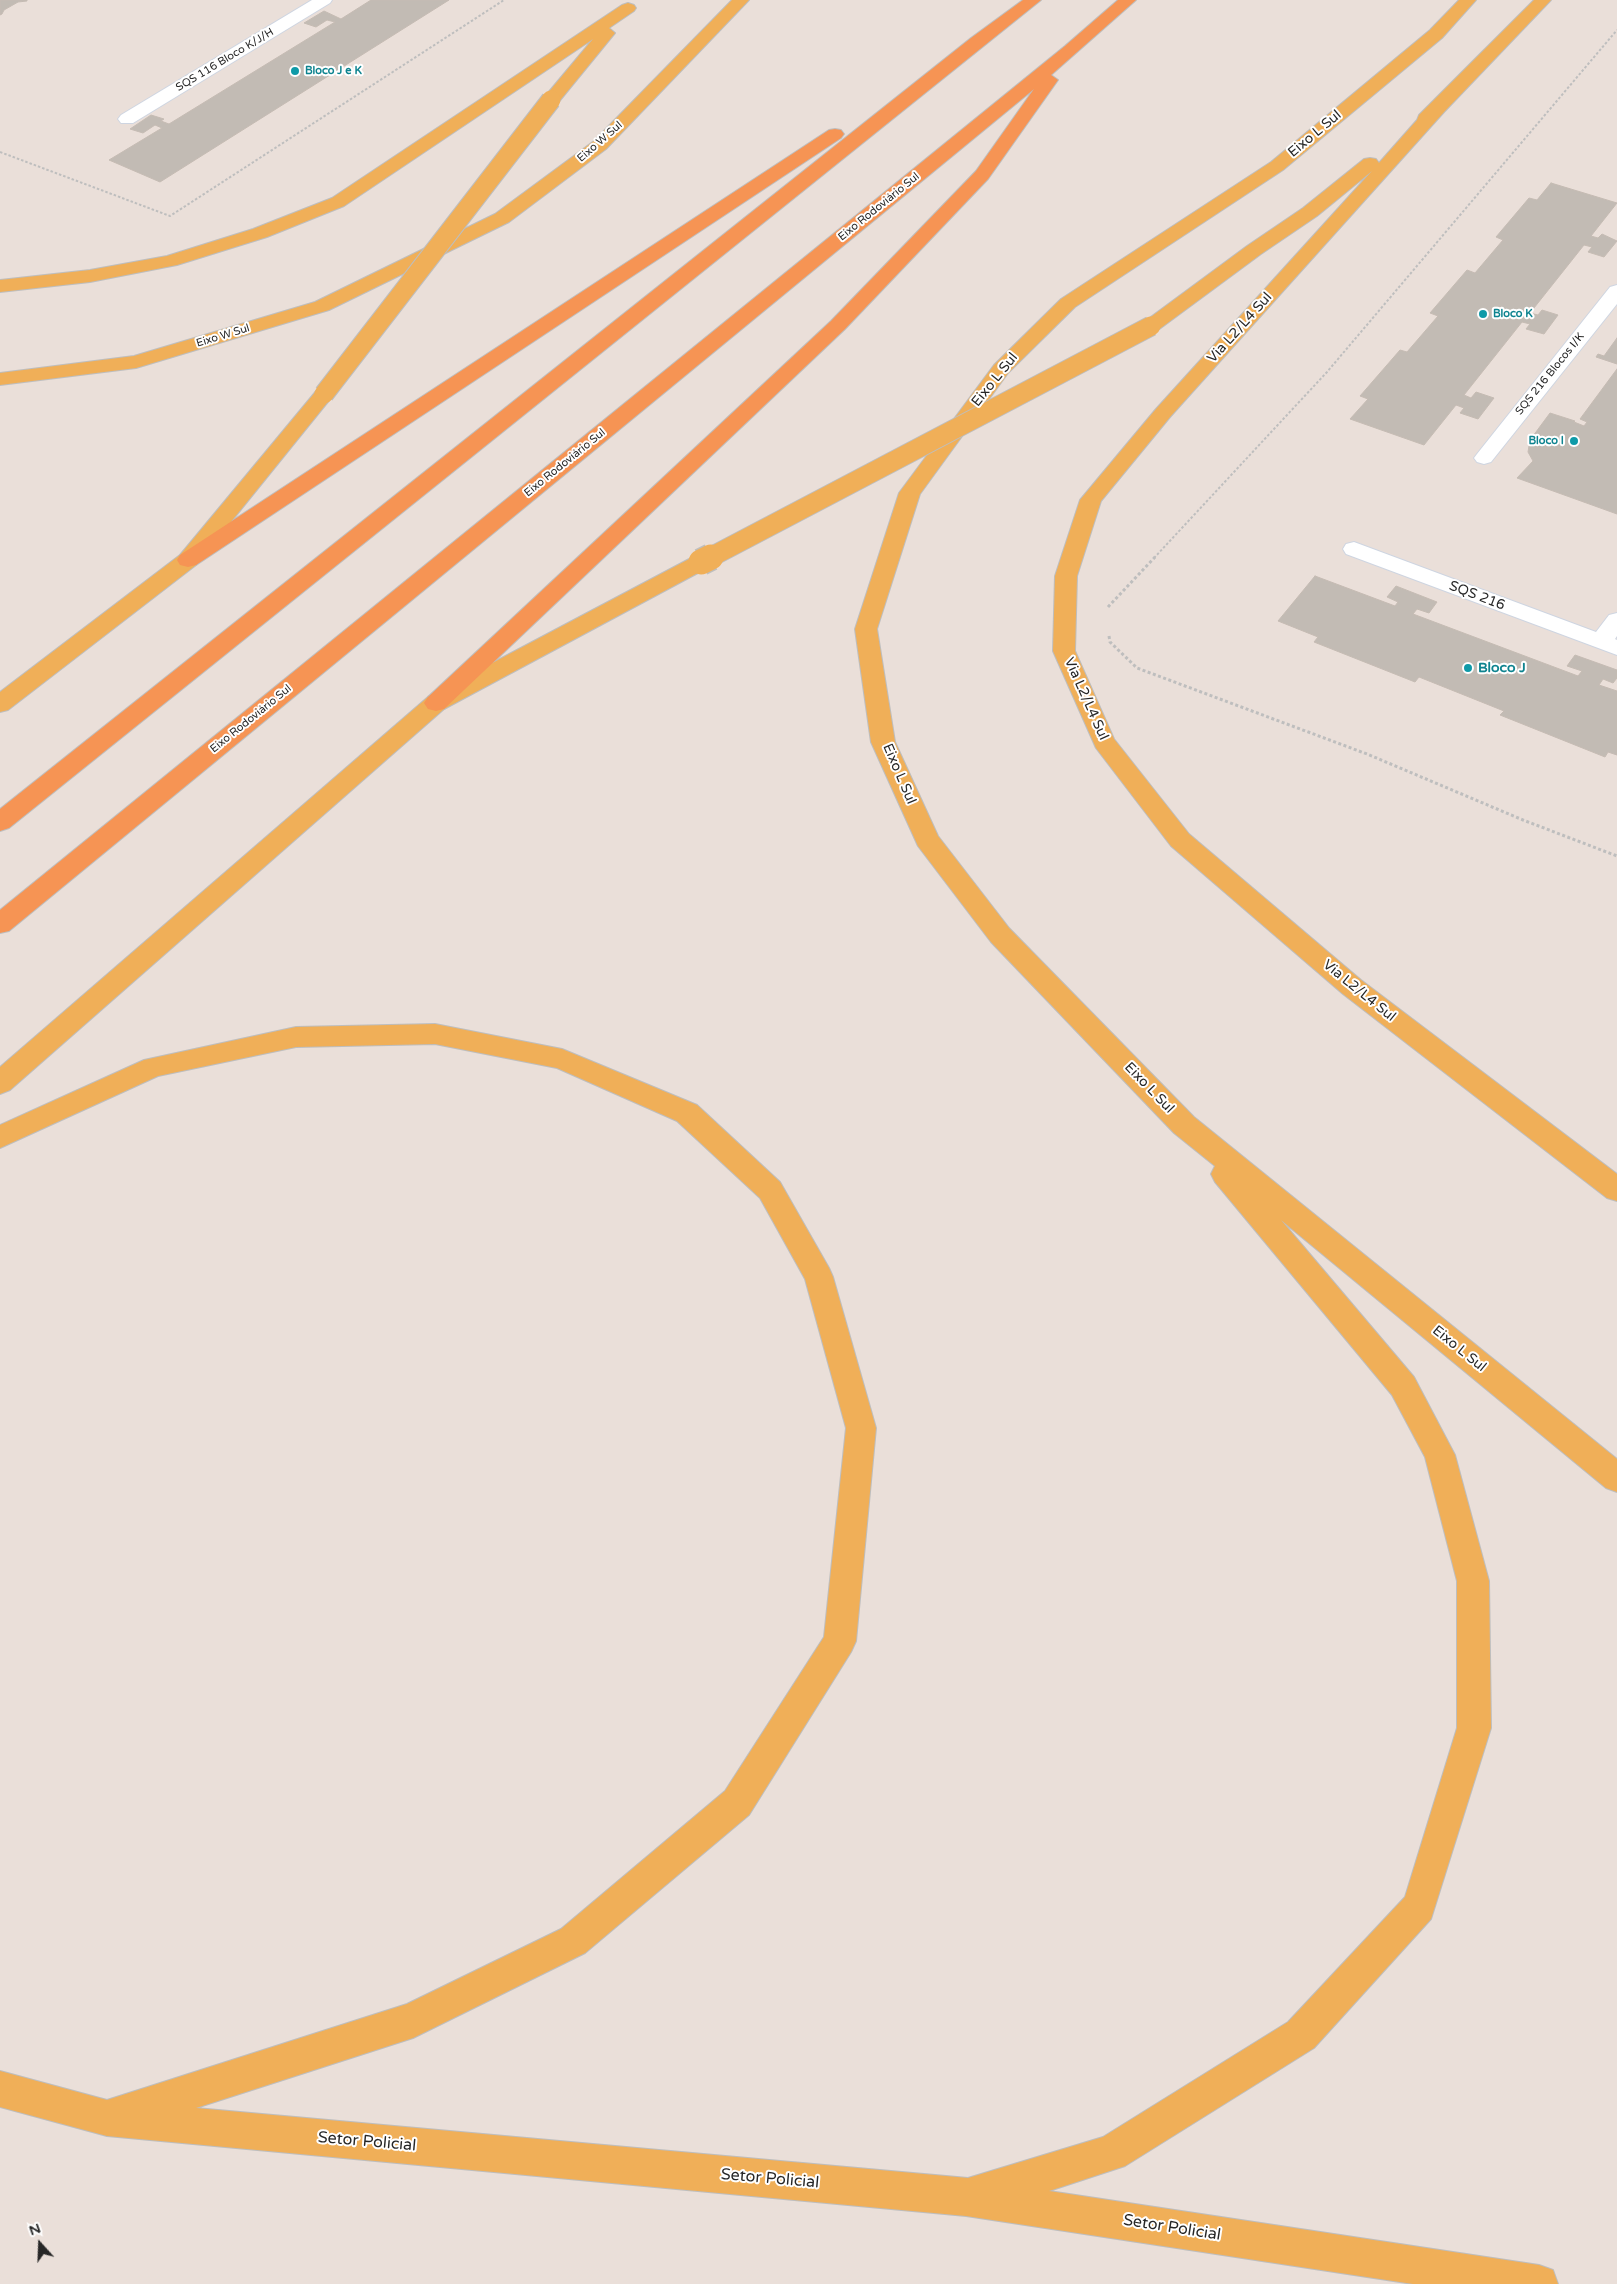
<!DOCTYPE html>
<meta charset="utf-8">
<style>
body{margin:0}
#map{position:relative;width:1617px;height:2284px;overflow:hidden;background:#eadfd9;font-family:"Varela Round",sans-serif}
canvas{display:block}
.north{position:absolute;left:15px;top:2219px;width:50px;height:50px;-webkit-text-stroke:4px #fff;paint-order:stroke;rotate:340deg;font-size:14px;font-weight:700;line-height:20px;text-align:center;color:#272727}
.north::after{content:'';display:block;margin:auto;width:18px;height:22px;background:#272727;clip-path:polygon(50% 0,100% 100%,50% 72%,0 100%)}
</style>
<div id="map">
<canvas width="1617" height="2284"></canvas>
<div class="north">N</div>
</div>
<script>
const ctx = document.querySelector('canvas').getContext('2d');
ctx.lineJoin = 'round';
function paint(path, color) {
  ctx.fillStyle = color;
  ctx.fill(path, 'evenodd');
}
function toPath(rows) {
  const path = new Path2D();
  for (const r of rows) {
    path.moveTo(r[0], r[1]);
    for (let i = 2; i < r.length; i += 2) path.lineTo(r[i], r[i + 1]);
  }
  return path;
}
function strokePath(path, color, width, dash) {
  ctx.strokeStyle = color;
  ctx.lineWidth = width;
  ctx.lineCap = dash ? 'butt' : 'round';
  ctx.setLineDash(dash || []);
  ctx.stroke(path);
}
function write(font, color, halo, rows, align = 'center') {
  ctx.font = font + ' "Varela Round",sans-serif';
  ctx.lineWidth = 4;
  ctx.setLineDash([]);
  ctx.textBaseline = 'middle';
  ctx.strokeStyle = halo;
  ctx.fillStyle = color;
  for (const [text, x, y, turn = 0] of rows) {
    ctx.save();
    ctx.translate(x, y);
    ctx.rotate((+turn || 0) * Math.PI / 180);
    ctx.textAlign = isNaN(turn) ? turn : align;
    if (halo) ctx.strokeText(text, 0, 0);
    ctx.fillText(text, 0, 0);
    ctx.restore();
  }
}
const building = toPath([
 [0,0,27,0,27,1,18,2,4,10,2,14,0,15,0,0],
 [371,0,449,0,160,182,109,160,162,128,155,125,143,133,130,129,151,115,164,119,161,121,169,124,335,22,327,20,316,27,304,23,324,11,341,19,371,0],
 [1551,183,1617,203,1591,236,1598,238,1602,234,1617,241,1604,257,1588,252,1592,247,1584,245,1530,313,1538,315,1542,310,1558,315,1544,334,1526,329,1530,324,1522,322,1464,395,1471,398,1476,392,1494,398,1478,419,1460,413,1464,408,1456,405,1424,445,1350,419,1368,399,1360,396,1400,350,1407,352,1438,316,1430,313,1467,270,1475,273,1503,240,1496,237,1529,198,1537,200,1551,183],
 [1617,338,1617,364,1596,357,1598,354,1604,356,1617,338],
 [1617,369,1617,514,1517,478,1533,461,1528,452,1530,440,1550,413,1575,421,1574,422,1584,426,1587,422,1580,419,1617,369],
 [1315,576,1395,606,1398,602,1387,597,1396,586,1437,602,1429,613,1417,609,1413,614,1578,676,1582,671,1567,666,1575,655,1617,670,1617,678,1613,683,1603,679,1599,685,1617,691,1617,755,1608,752,1605,757,1500,715,1504,711,1419,677,1415,682,1314,642,1318,637,1278,621,1315,576]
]);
const pathFar1 = toPath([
 [0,152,170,216,504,0],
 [1154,558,1327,372,1617,30]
]);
const path = toPath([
 [1108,607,1155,557],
 [1109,636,1110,642,1137,668,1367,754,1523,820,1617,856]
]);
const minor = toPath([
 [312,0,332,0,330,3,133,123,121,123,118,119,121,115,312,0],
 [1617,285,1617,304,1491,462,1484,464,1477,462,1474,458,1477,454,1610,287,1617,285],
 [1354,542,1596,632,1609,615,1617,613,1617,636,1615,639,1617,640,1617,655,1346,554,1343,549,1346,544,1354,542]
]);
const primary = toPath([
 [732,0,749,0,606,149,509,222,329,310,136,368,0,385,0,373,134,356,315,302,495,214,594,141,732,0],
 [1459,0,1476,0,1442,38,1283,170,1075,307,1008,373,920,494,877,629,895,742,938,836,1009,928,1194,1117,1617,1459,1617,1492,1606,1488,1281,1220,1414,1377,1455,1455,1489,1581,1491,1728,1431,1919,1314,2048,1125,2166,1049,2191,1539,2265,1553,2270,1558,2284,1413,2284,966,2216,107,2136,0,2107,0,2071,107,2100,407,2004,561,1929,725,1791,824,1637,846,1428,805,1279,760,1198,677,1121,557,1068,435,1044,296,1047,158,1076,0,1148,0,1125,144,1060,296,1027,435,1024,562,1049,697,1105,780,1182,829,1268,833,1277,876,1428,856,1641,851,1652,749,1815,585,1953,413,2038,196,2108,968,2178,1103,2137,1288,2022,1405,1897,1457,1728,1457,1581,1425,1457,1392,1395,1215,1182,1211,1174,1215,1166,1174,1133,991,942,918,846,871,742,855,629,899,493,994,365,1061,299,1271,162,1430,30,1459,0],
 [1534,0,1551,0,1444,112,1170,417,1101,501,1077,576,1075,651,1114,739,1189,834,1361,980,1617,1174,1617,1201,1607,1198,1343,994,1171,846,1096,748,1053,651,1055,576,1080,500,1156,409,1372,171,1317,216,1261,254,1158,330,1151,332,1144,330,1141,326,1144,322,1247,246,1303,208,1364,159,1370,158,1376,159,1379,163,1417,120,1419,115,1534,0],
 [628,3,634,5,636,8,634,11,609,28,615,33,557,104,551,105,545,104,542,100,593,39,344,206,267,237,177,265,90,282,0,292,0,280,90,270,167,256,253,229,332,198,622,5,628,3],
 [324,388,331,390,334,394,331,398,196,565,8,710,0,712,0,692,180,555,317,390,324,388],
 [701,555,709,557,712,562,709,567,444,709,10,1090,0,1094,0,1067,428,697,693,557,701,555]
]);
const trunk = toPath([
 [1023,0,1041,0,9,828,0,831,0,809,971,38,1023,0],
 [1118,0,1136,0,1051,75,1058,80,988,179,845,329,444,709,436,711,428,709,424,703,428,697,831,321,976,171,1034,89,9,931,0,933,0,910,1065,46,1118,0],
 [835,129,841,130,844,134,841,138,196,565,188,567,180,565,177,560,180,555,829,130,835,129]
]);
const primaryBridgeFar1 = toPath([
 [324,394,551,100],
 [709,558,1151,326]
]);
const primaryBridge = toPath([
 [701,562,711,557]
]);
const markers = [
 [295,71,5,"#0f9aa8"],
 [1483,314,5,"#0f9aa8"],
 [1574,441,5,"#0f9aa8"],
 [1468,668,5,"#0f9aa8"]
];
const farStreetnames = [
 ["SQS 116 Bloco K/J/H",225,60,-31],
 ["Eixo W Sul",600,142,-41],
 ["Eixo Rodoviário Sul",879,207,-39],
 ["Eixo W Sul",223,336,-17],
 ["SQS 216 Blocos I/K",1550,374,-51],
 ["Eixo Rodoviário Sul",565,463,-39],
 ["Eixo Rodoviário Sul",251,719,-39]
];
const farCulturenames = [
 ["Bloco J e K",305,71],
 ["Bloco K",1493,314],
 ["Bloco I",1564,441,"right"]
];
const streetNames = [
 ["Eixo L Sul",1315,134,-40],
 ["Via L2/L4 Sul",1240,328,-48],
 ["Eixo L Sul",995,380,-51],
 ["SQS 216",1477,596,21],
 ["Via L2/L4 Sul",1086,699,66],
 ["Eixo L Sul",899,774,67],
 ["Via L2/L4 Sul",1359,991,39],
 ["Eixo L Sul",1149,1088,46],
 ["Eixo L Sul",1459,1349,39]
];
const cultureNames = [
 ["Bloco J",1478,668]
];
const nearStreetnames = [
 ["Setor Policial",367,2142,5],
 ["Setor Policial",770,2179,5],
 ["Setor Policial",1172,2228,9]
];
paint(building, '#c2bbb4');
strokePath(building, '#c5bbb3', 1);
strokePath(minor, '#ced5e1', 2);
strokePath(primary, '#bebebe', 2);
strokePath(trunk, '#bebebe', 2);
strokePath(pathFar1, '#bebebe', 2, [2.5, 2]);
strokePath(path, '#bebebe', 3, [3, 2.5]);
paint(minor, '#fff');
paint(primary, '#f0af58');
paint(trunk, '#f69454');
strokePath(primaryBridgeFar1, '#bebebe', 21, []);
strokePath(primaryBridge, '#bebebe', 28, []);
strokePath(primaryBridgeFar1, '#f0af58', 19);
strokePath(primaryBridge, '#f0af58', 25);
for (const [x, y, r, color] of markers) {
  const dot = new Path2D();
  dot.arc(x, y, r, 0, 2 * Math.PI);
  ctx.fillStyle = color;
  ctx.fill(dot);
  strokePath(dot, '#fff', 2);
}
write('11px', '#272727', '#fff', farStreetnames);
write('bold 11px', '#0d838f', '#fff', farCulturenames, 'left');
write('14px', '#272727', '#fff', streetNames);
write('bold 14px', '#0d838f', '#fff', cultureNames, 'left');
write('16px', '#272727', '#fff', nearStreetnames);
</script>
